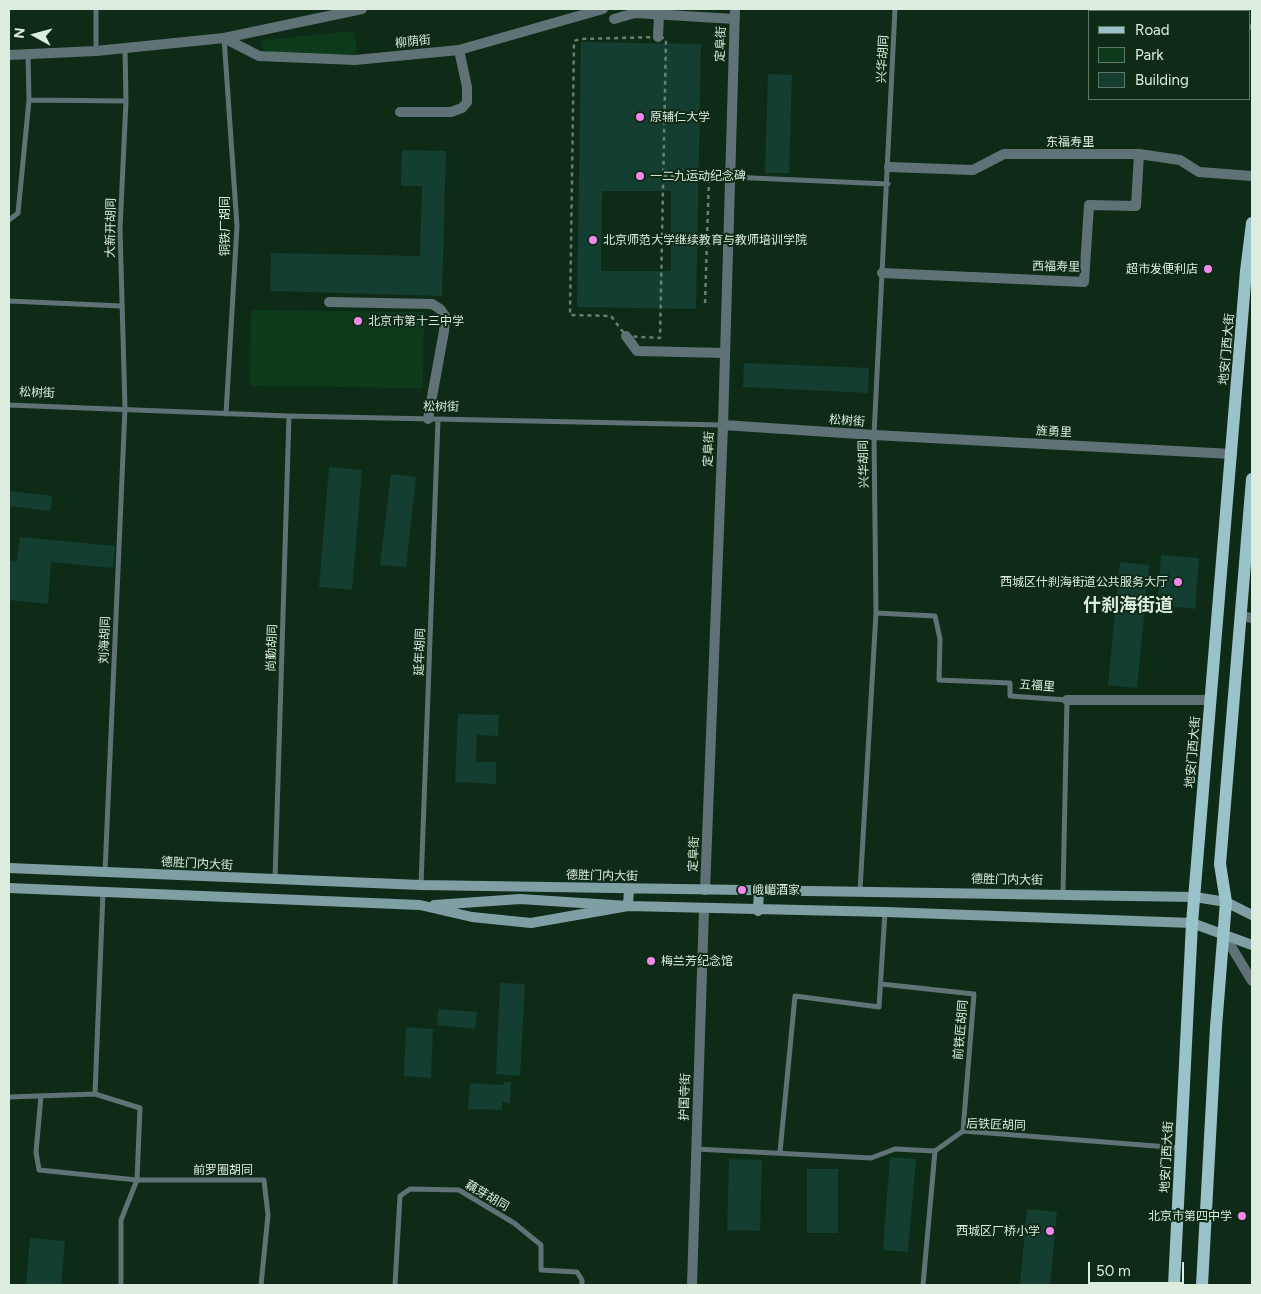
<!DOCTYPE html>
<meta charset="utf-8">
<style>
body{margin:0}
#map{position:relative;width:1261px;height:1294px;overflow:hidden;background:#0e2b17;font-family:Figtree,sans-serif}
canvas{display:block}
.frame{position:absolute;inset:0;border:10px solid #dceddf;pointer-events:none}
.legend{position:absolute;left:1088px;top:10px;width:162px;height:90px;box-sizing:border-box;background:#0e2b17;border:1px solid #607967;margin:0;padding:6px 9px;list-style:none;font-size:15px;color:#dceddf}
.legend li{display:flex;align-items:center;gap:10px;height:25px}
.legend b{width:25px;border:1px solid #607967}
.north{position:absolute;left:10px;top:10px;width:50px;height:50px;-webkit-text-stroke:4px #0e2b17;paint-order:stroke;rotate:277deg;font-size:14px;font-weight:700;line-height:20px;text-align:center;color:#dceddf}
.north::after{content:'';display:block;margin:auto;width:18px;height:22px;background:#dceddf;clip-path:polygon(50% 0,100% 100%,50% 72%,0 100%)}
.scale{position:absolute;left:1088px;top:1262px;width:96px;height:22px;box-sizing:border-box;border:2px solid #dceddf;border-top:0;padding-left:6px;font-size:15px;line-height:18px;white-space:nowrap;color:#dceddf;-webkit-text-stroke:4px #0e2b17;paint-order:stroke}
</style>
<div id="map">
<canvas width="1261" height="1294"></canvas>
<div class="frame"></div>
<ul class="legend">
<li><b style="height:6px;background:#9ac2ca"></b>Road</li>
<li><b style="height:14px;background:#0c3a1b"></b>Park</li>
<li><b style="height:14px;background:#143e31"></b>Building</li>
</ul>
<div class="north">N</div>
<div class="scale">50 m</div>
</div>
<script>
const ctx = document.querySelector('canvas').getContext('2d');
ctx.lineJoin = 'round';
function paint(path, color) {
  ctx.fillStyle = color;
  ctx.fill(path, 'evenodd');
}
function toPath(rows) {
  const path = new Path2D();
  for (const r of rows) {
    path.moveTo(r[0], r[1]);
    for (let i = 2; i < r.length; i += 2) path.lineTo(r[i], r[i + 1]);
  }
  return path;
}
function strokePath(path, color, width, dash) {
  ctx.strokeStyle = color;
  ctx.lineWidth = width;
  ctx.lineCap = dash ? 'butt' : 'round';
  ctx.setLineDash(dash || []);
  ctx.stroke(path);
}
function write(font, color, halo, rows, align = 'center') {
  ctx.font = font + ' Figtree,"Noto Sans SC",sans-serif';
  ctx.lineWidth = 4;
  ctx.setLineDash([]);
  ctx.textBaseline = 'middle';
  ctx.strokeStyle = halo;
  ctx.fillStyle = color;
  for (const [text, x, y, turn = 0] of rows) {
    ctx.save();
    ctx.translate(x, y);
    ctx.rotate((+turn || 0) * Math.PI / 180);
    ctx.textAlign = isNaN(turn) ? turn : align;
    if (halo) ctx.strokeText(text, 0, 0);
    ctx.fillText(text, 0, 0);
    ctx.restore();
  }
}
const green = toPath([
 [354,31,357,54,277,54,264,50,260,44,263,40],
 [251,310,424,312,423,388,250,386]
]);
const building = toPath([
 [581,42,701,44,696,309,577,307],
 [602,191,671,191,671,271,601,271],
 [768,74,792,75,789,173,765,173],
 [402,150,446,151,442,296,270,291,271,253,420,256,422,186,401,186],
 [744,363,869,368,868,393,743,387],
 [329,467,362,470,352,590,319,587],
 [391,474,416,477,406,567,380,565],
 [9,491,52,496,50,511,9,506],
 [20,537,115,546,113,568,51,562,48,604,9,600,9,560,17,561],
 [1161,555,1199,558,1195,609,1157,605],
 [1120,562,1149,565,1137,688,1108,685],
 [458,714,499,715,498,736,477,735,476,762,496,762,496,784,455,782],
 [500,983,525,984,520,1076,496,1074],
 [438,1009,477,1012,475,1029,437,1025],
 [406,1027,433,1029,431,1078,404,1076],
 [504,1082,511,1082,510,1103,502,1102,502,1110,468,1109,470,1083,503,1085],
 [890,1157,916,1159,908,1252,883,1250],
 [729,1159,762,1160,760,1231,727,1230],
 [807,1169,838,1169,838,1233,807,1233],
 [1027,1209,1057,1212,1050,1285,1020,1285],
 [30,1238,65,1241,61,1285,26,1285]
]);
const path = toPath([
 [660,37,666,39,660,338,626,336,611,316,570,315,574,41,580,39,660,37],
 [663,176,721,177],
 [705,303,709,177]
]);
const service = toPath([
 [1148,9,1161,11],
 [1250,27,1252,27],
 [224,38,237,226,226,414],
 [96,51,96,9],
 [29,100,126,101],
 [730,177,888,184],
 [9,220,18,213,29,100,28,54],
 [9,301,122,306],
 [9,405,289,416,723,425],
 [876,613,935,616,940,639,939,680,1010,683,1010,696,1067,700,1063,893],
 [105,872,125,408,120,229,126,101,125,48],
 [275,880,289,416],
 [421,885,438,420],
 [860,890,876,613,874,435,895,9],
 [103,892,95,1094,140,1108,137,1180,121,1220,121,1285],
 [881,984,974,994,963,1131],
 [41,1096,36,1152,39,1170,137,1180,264,1180,268,1215,261,1285],
 [9,1097,95,1094],
 [696,1149,871,1158,895,1149,935,1151,963,1131,1181,1148],
 [780,1152,795,996,879,1007,885,912],
 [395,1285,400,1196,410,1189,459,1190,514,1223,541,1245,541,1270,577,1272,582,1280,582,1285],
 [923,1285,935,1151]
]);
const minor = toPath([
 [614,19,635,13,735,19],
 [658,37,659,15],
 [224,38,259,56,355,60,459,50,603,9],
 [400,112,451,112,462,108,467,102,467,87,459,50],
 [889,167,973,170,1004,154,1139,154,1180,160,1199,172,1252,176],
 [882,273,1084,282,1089,205,1136,206,1139,154],
 [329,302,432,304,440,309,445,316,444,331,428,419],
 [626,336,637,351,725,353],
 [723,425,874,435,1232,454],
 [1241,616,1252,618],
 [1067,700,1211,700],
 [705,890,723,425,735,9],
 [692,1285,704,909]
]);
const tertiary = toPath([
 [9,55,96,51,224,38,362,9],
 [1223,933,1252,981]
]);
const secondary = toPath([
 [9,868,421,885,1195,897,1226,902,1252,915],
 [9,888,420,905,472,917,531,923,628,906,886,912,1192,923,1252,945],
 [434,905,520,899,628,906,629,889],
 [758,911,759,890]
]);
const primary = toPath([
 [1174,1285,1192,923,1246,271,1252,223],
 [1202,1285,1216,1027,1226,902,1220,864,1252,479]
]);
const markers = [
 [640,117,5,"#f688ec"],
 [640,176,5,"#f688ec"],
 [593,240,5,"#f688ec"],
 [1208,269,5,"#f688ec"],
 [358,321,5,"#f688ec"],
 [1178,582,5,"#f688ec"],
 [742,890,5,"#f688ec"],
 [651,961,5,"#f688ec"],
 [1242,1216,5,"#f688ec"],
 [1050,1231,5,"#f688ec"]
];
const streetNames = [
 ["柳荫街",413,42,-6],
 ["定阜街",721,44,-88],
 ["兴华胡同",883,59,-87],
 ["东福寿里",1070,142],
 ["铜铁厂胡同",225,226,-90],
 ["大新开胡同",111,228,-89],
 ["西福寿里",1056,267,1],
 ["地安门西大街",1227,349,-85],
 ["松树街",37,393,2],
 ["松树街",441,407,1],
 ["松树街",847,421,4],
 ["旌勇里",1054,432,3],
 ["定阜街",709,449,-88],
 ["兴华胡同",864,464,-91],
 ["刘海胡同",105,640,-88],
 ["尚勤胡同",272,648,-88],
 ["延年胡同",420,652,-88],
 ["五福里",1037,686,4],
 ["地安门西大街",1193,752,-85],
 ["定阜街",694,854,-88],
 ["德胜门内大街",197,864,3],
 ["德胜门内大街",602,876,1],
 ["德胜门内大街",1007,880,1],
 ["前铁匠胡同",961,1030,-85],
 ["护国寺街",685,1097,-88],
 ["后铁匠胡同",996,1125,2],
 ["地安门西大街",1167,1157,-87],
 ["前罗圈胡同",223,1170],
 ["藕芽胡同",487,1196,30]
];
const poiNames = [
 ["原辅仁大学",650,117],
 ["一二九运动纪念碑",650,176],
 ["北京师范大学继续教育与教师培训学院",603,240],
 ["超市发便利店",1198,269,"right"],
 ["北京市第十三中学",368,321],
 ["西城区什刹海街道公共服务大厅",1168,582,"right"],
 ["峨嵋酒家",752,890],
 ["梅兰芳纪念馆",661,961],
 ["北京市第四中学",1232,1216,"right"],
 ["西城区厂桥小学",1040,1231,"right"]
];
const districtNames = [
 ["什刹海街道",1128,606]
];
paint(green, '#0c3a1b');
paint(building, '#143e31');
strokePath(path, '#698170', 2.5, [4, 4]);
strokePath(service, '#5f7376', 5);
strokePath(minor, '#5f7376', 10);
strokePath(tertiary, '#5f7376', 10);
strokePath(secondary, '#809fa5', 10);
strokePath(primary, '#9ac2ca', 12);
for (const [x, y, r, color] of markers) {
  const dot = new Path2D();
  dot.arc(x, y, r, 0, 2 * Math.PI);
  ctx.fillStyle = color;
  ctx.fill(dot);
  strokePath(dot, '#0e2b17', 2);
}
write('12px', '#dceddf', '#0e2b17', streetNames);
write('12px', '#dceddf', '#0e2b17', poiNames, 'left');
write('bold 18px', '#dceddf', '#0e2b17', districtNames);
</script>
